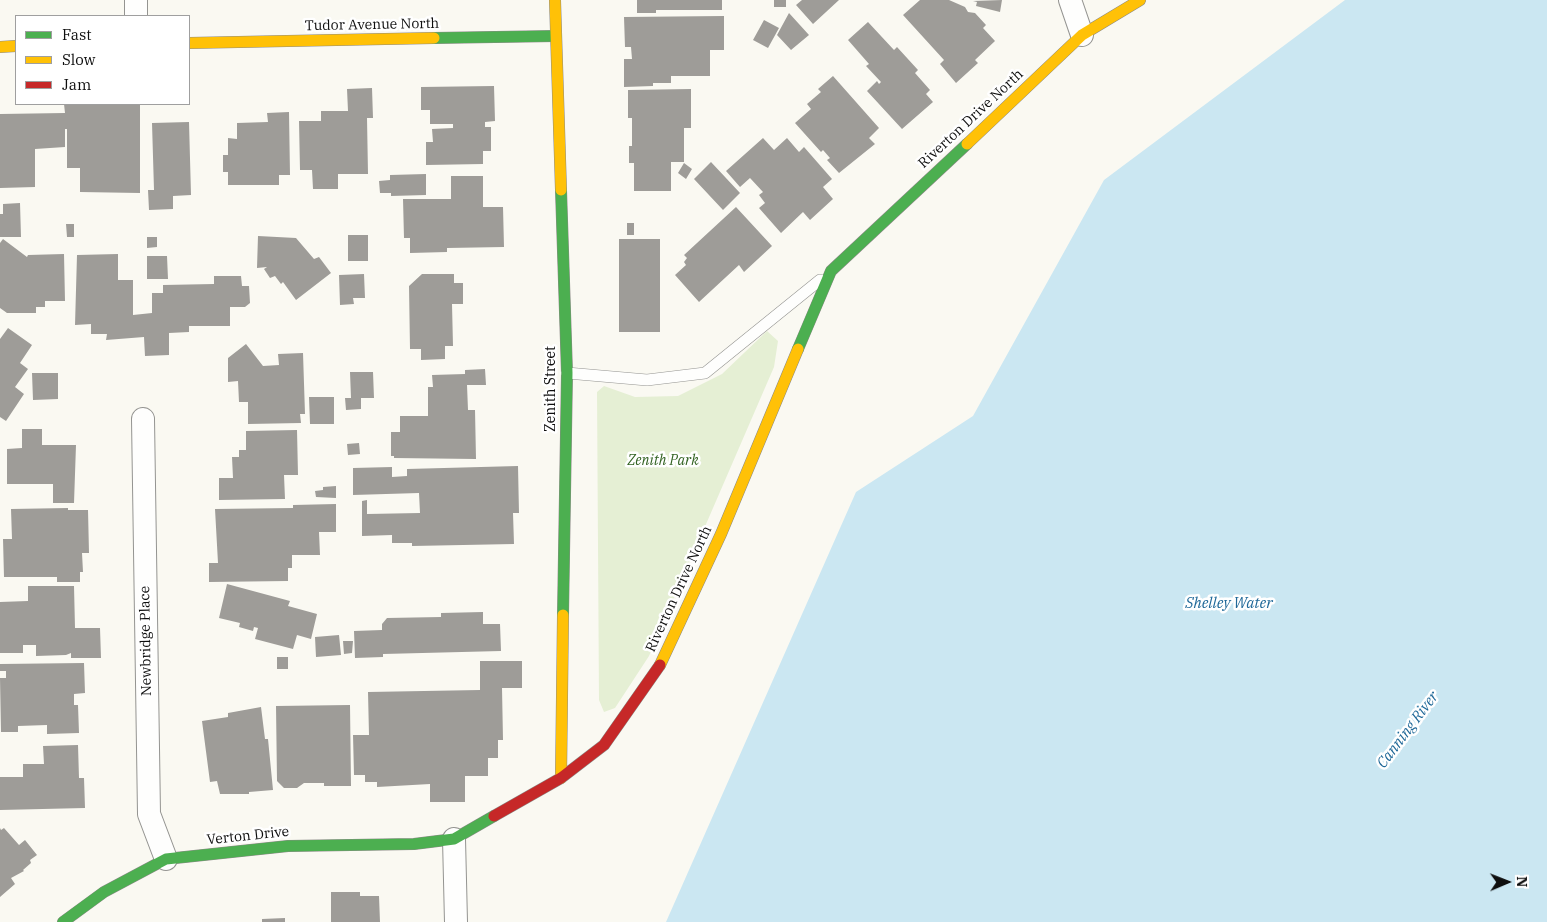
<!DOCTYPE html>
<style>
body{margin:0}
#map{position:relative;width:1547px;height:922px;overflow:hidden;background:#faf9f2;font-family:"IBM Plex Serif",serif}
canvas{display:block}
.legend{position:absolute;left:15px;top:15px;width:175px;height:90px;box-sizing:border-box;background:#fff;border:1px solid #9f9f9f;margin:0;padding:6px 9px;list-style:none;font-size:15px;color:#0e0e0e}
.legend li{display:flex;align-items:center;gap:10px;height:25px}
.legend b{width:25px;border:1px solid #9f9f9f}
.north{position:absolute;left:1482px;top:857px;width:50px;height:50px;-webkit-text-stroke:4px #fff;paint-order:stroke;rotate:89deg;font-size:14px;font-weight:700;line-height:20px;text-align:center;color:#0e0e0e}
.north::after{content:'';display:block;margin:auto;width:18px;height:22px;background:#0e0e0e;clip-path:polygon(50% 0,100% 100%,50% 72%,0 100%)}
</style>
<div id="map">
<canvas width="1547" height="922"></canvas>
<ul class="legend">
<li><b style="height:6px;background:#4caf50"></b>Fast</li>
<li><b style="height:6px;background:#ffc107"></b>Slow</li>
<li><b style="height:6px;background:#c62828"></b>Jam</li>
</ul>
<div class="north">N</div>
</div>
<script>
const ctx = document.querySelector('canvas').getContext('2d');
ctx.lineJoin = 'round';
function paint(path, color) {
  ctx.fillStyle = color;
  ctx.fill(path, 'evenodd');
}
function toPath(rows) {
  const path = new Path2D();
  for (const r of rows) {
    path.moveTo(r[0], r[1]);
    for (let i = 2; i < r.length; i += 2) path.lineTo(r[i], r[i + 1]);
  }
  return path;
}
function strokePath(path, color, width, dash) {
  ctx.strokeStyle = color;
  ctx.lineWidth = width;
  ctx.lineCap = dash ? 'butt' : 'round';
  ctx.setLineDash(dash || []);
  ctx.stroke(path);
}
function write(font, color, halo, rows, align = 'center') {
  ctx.font = font + ' "IBM Plex Serif",serif';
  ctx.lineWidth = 5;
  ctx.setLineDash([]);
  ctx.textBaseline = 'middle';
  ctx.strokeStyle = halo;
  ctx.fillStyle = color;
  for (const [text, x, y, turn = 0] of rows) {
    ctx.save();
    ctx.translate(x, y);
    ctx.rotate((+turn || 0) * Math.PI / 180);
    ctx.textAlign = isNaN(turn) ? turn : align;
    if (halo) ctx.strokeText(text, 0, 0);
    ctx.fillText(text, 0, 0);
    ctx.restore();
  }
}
const green = toPath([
 [767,331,778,341,774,367,649,656,615,708,604,712,599,700,597,392,604,386,635,397,678,396,722,374]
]);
const water = toPath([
 [1345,0,1547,0,1547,922,666,922,856,492,973,416,1104,180]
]);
const building = toPath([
 [637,0,722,0,722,10,656,10,656,13,637,13],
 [774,0,786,0,786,7,774,7],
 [802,0,839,0,813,24,796,5],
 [920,0,949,0,965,7,968,12,975,13,986,25,983,28,995,41,975,60,978,63,956,83,940,64,944,60,903,15],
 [1002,0,1000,12,976,6,977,2,973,1],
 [789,13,809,35,791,50,777,35],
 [724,16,724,50,710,50,710,76,671,76,671,83,653,83,653,86,624,87,624,59,632,59,631,47,625,47,624,17],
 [764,20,779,28,768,48,753,40],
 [868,22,894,50,897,47,918,70,915,73,930,90,926,94,933,102,902,129,867,91,877,81,879,84,881,82,866,66,869,64,848,40],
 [833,76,879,128,869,138,875,144,839,173,827,160,830,158,823,150,821,152,795,123,811,109,807,104,821,92,818,89],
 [494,86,495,121,485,122,485,127,491,127,491,151,483,151,483,164,426,165,426,142,433,142,432,129,453,128,453,124,430,124,430,110,421,110,421,87],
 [372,88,373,118,367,118,368,174,338,174,338,189,313,189,312,170,300,170,299,121,321,121,321,111,348,111,347,89],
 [691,89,691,128,684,128,684,162,671,162,671,191,634,191,634,163,629,163,629,146,632,146,632,118,628,118,628,90],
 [64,104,140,104,140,193,80,192,80,168,67,168,67,129,65,129,65,147,35,149,35,187,0,188,0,114,65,113],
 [289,112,290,175,279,175,279,185,228,185,228,172,223,172,223,155,228,155,228,138,237,139,237,123,268,122,267,113],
 [189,122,191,195,173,196,173,209,149,210,148,190,154,190,152,123],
 [763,138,774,150,787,138,799,152,804,147,832,179,823,187,833,199,810,220,803,212,781,233,759,208,765,203,759,195,763,192,750,178,740,187,726,171],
 [711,162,740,193,723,210,694,179],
 [684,163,692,169,686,179,678,173],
 [426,174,426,195,391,196,391,193,380,193,379,181,390,180,390,175],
 [451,176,483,176,483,207,503,207,504,247,447,248,447,252,410,253,410,238,404,238,403,199,451,199],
 [20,203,21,237,0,237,0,214,3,214,3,204],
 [736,207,772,246,744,272,739,265,699,302,675,275,686,265,684,262,687,258,684,255],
 [627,223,634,223,634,235,627,235],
 [66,224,74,224,74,237,67,237],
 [348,235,368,235,368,261,348,261],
 [258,236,296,238,314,259,319,257,331,273,296,300,283,282,281,284,275,276,270,278,264,269,267,267,257,268],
 [147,237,157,237,157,247,147,248],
 [3,239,27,257,28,255,64,254,65,301,45,301,45,307,36,307,36,313,7,313,0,308,0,243],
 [619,239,660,239,660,332,619,332],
 [118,254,118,280,133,280,133,315,152,313,152,293,163,293,163,285,214,284,214,276,241,276,242,286,249,286,250,303,245,307,230,307,230,326,189,326,189,332,169,333,169,355,145,356,144,337,106,340,107,334,91,334,91,324,75,325,77,255],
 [147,256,167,256,168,279,147,279],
 [364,274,365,298,353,298,354,304,340,305,339,275],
 [422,274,454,274,454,283,463,283,463,304,452,304,453,346,445,346,445,359,421,360,421,349,410,349,409,286],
 [8,328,32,345,20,363,28,369,15,387,24,394,6,421,0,417,0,339],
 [246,344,263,366,279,365,278,354,303,353,305,414,300,414,301,423,248,424,248,402,239,402,238,381,228,382,228,358],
 [485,369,486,385,467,385,468,410,475,410,476,459,394,458,394,456,391,456,391,432,400,432,400,416,428,416,428,387,433,387,432,375,465,374,465,370],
 [350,372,373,372,374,398,361,398,361,409,346,410,345,398,351,398],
 [32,373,58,373,58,399,33,400],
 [309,397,334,397,334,424,310,424],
 [22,429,42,429,42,445,76,445,74,503,53,503,53,484,7,484,7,449,22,448],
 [297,430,298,475,284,475,285,499,219,500,219,478,233,478,232,457,239,457,239,450,246,450,246,431],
 [359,443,360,454,348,455,347,444],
 [518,466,519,513,513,513,514,544,412,546,412,543,392,543,392,535,362,536,362,501,367,500,367,514,420,513,419,493,353,495,353,468,392,467,392,477,407,476,407,469],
 [336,486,336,498,316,497,315,491,323,490,323,487],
 [336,504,336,532,319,532,320,555,292,555,292,568,288,568,288,581,209,582,209,563,218,563,215,509,293,508,293,505],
 [68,508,68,510,88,510,89,553,82,553,83,572,80,572,80,582,57,582,57,577,4,577,3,539,12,539,11,509],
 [227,584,290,601,288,606,317,614,311,639,297,635,293,649,255,639,258,628,254,627,253,631,239,627,240,623,219,618],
 [28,586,74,586,75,628,100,628,101,658,71,658,71,653,66,655,36,656,36,645,23,645,23,653,0,653,0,602,28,601],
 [483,612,483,624,500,624,501,651,383,654,383,657,355,658,354,631,382,630,382,624,387,618,441,617,441,613],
 [339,635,341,655,316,657,315,637],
 [343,641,353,641,352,653,344,654],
 [277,657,288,657,288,669,277,669],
 [480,661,522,661,522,688,502,688,503,740,498,740,498,758,488,758,488,776,465,776,465,802,430,802,430,784,377,787,377,782,365,782,365,775,354,775,353,735,369,735,368,692,480,690],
 [84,663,85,693,74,694,74,705,78,705,79,733,47,734,47,725,18,726,18,732,1,732,0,678,6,678,6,671,0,671,0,664],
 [350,705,351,786,324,786,324,783,304,783,297,788,284,788,277,781,276,706],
 [261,707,265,739,268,739,273,790,249,792,249,794,220,794,217,781,210,782,202,721,228,717,228,713],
 [78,745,79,778,84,778,85,808,0,810,0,777,23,777,23,764,44,764,43,746],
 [0,828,1,830,4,828,19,845,25,840,37,855,30,860,31,863,23,870,24,871,11,878,15,884,0,897],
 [331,892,360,892,360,896,379,896,380,922,331,922],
 [285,918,285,922,262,922,262,919]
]);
const lane = toPath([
 [567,373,647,380,705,373,820,280]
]);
const street = toPath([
 [136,0,136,16],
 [1070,0,1082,35],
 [143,419,149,814,166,859],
 [454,839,456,922]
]);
const fast = toPath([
 [434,38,556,36],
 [561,190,567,373,563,615],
 [798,349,831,271,967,144],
 [63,922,104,892,166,859,288,846,414,844,454,839,494,816]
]);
const slow = toPath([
 [555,0,561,190],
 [189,43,434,38],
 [0,47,16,46],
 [967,144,1082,35,1140,0],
 [660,665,721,534,798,349],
 [561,778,563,615]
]);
const jam = toPath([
 [494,816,561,778,604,745,660,665]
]);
const streetNames = [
 ["Tudor Avenue North",372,25,-1],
 ["Riverton Drive North",971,119,-43],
 ["Zenith Street",551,389,-90],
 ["Riverton Drive North",679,589,-65],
 ["Newbridge Place",146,641,-91],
 ["Verton Drive",248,836,-6]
];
const parkNames = [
 ["Zenith Park",663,461]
];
const waterNames = [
 ["Shelley Water",1229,604],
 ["Canning River",1408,730,-53]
];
paint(green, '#e5efd4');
paint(water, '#cbe7f2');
paint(building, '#9e9c98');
strokePath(lane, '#949491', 12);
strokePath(street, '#949491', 24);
strokePath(fast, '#8b8a87', 12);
strokePath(slow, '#8b8a87', 12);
strokePath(jam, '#8b8a87', 12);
strokePath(lane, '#fefefd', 11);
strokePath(street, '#fefefd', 22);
strokePath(fast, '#4caf50', 11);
strokePath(slow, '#ffc107', 11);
strokePath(jam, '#c62828', 11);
write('14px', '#0e0e0e', '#fff', streetNames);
write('italic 14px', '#326222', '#fff', parkNames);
write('italic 15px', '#1f6898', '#fff', waterNames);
</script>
